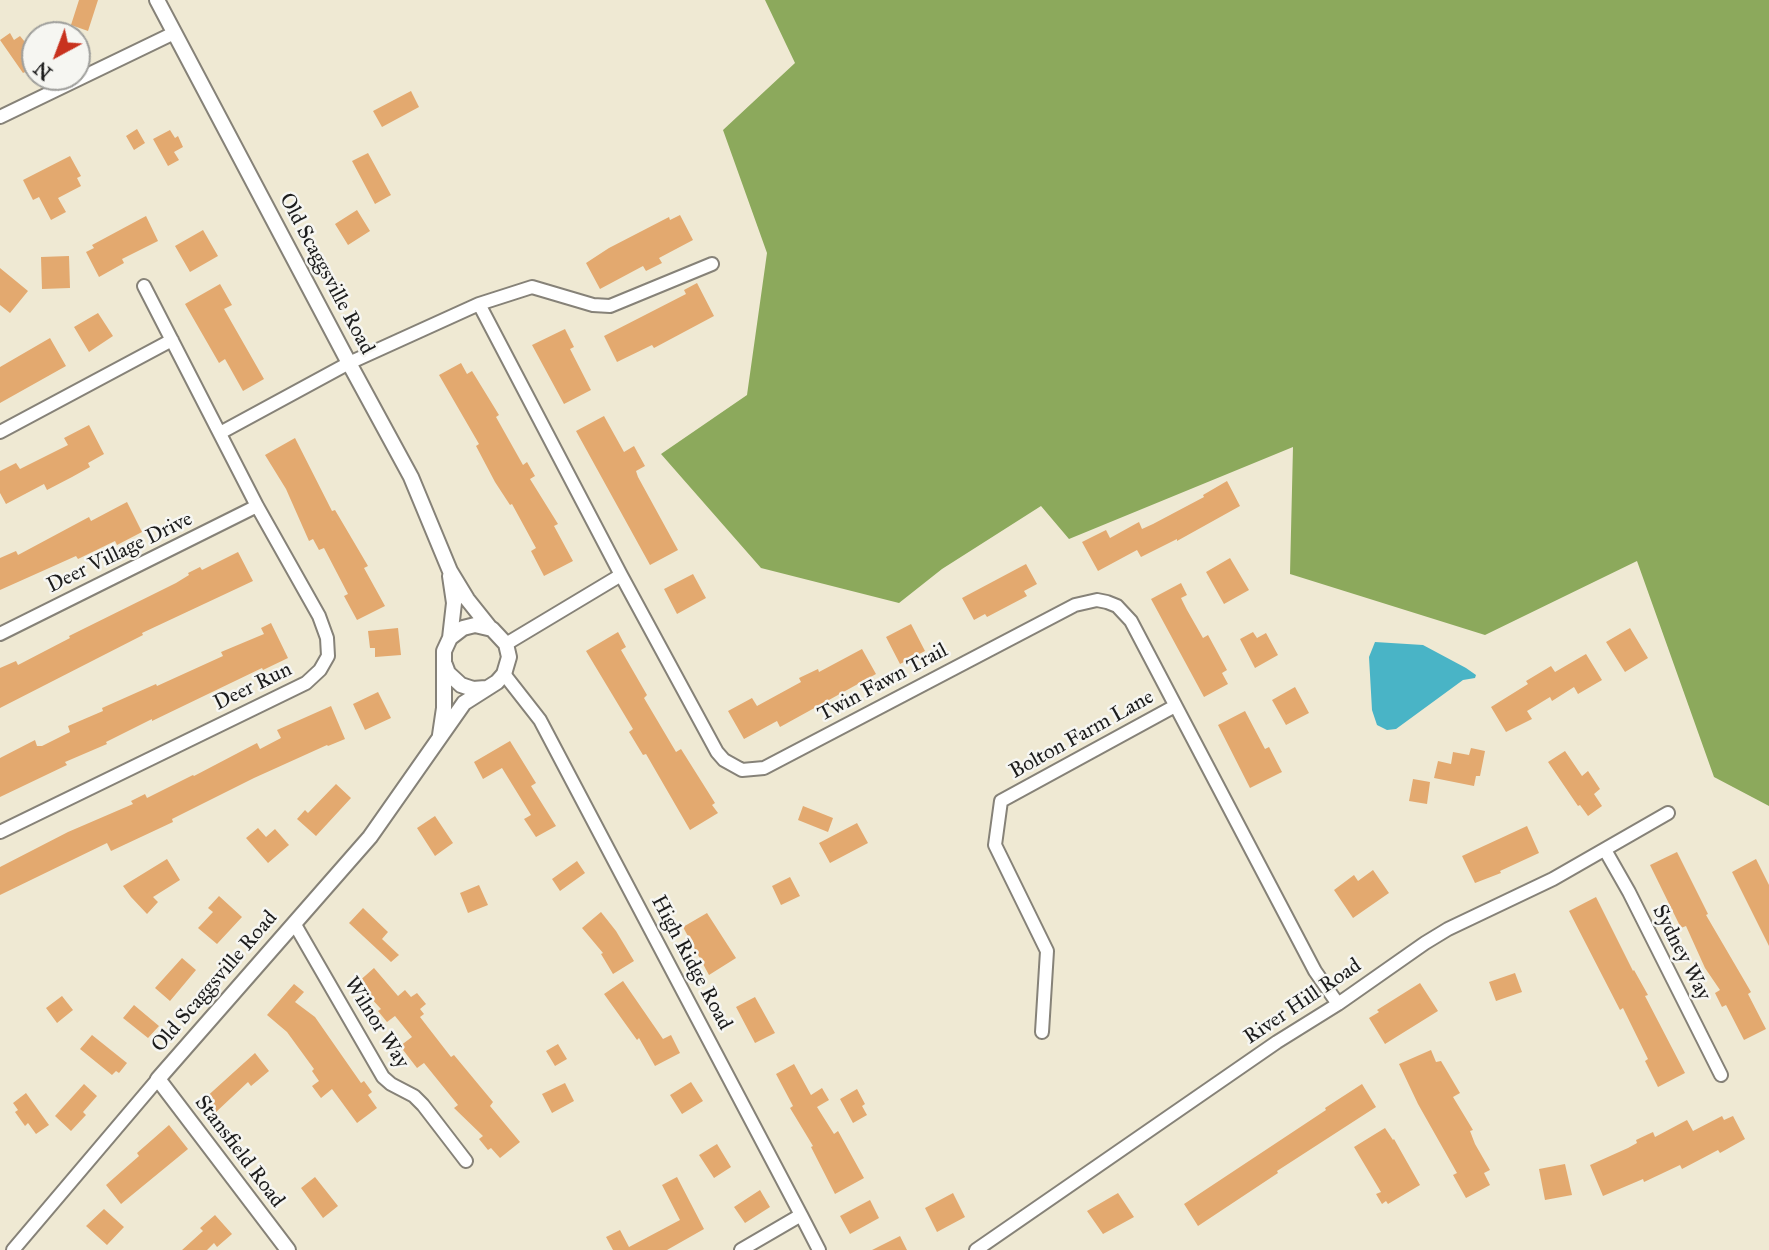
<!DOCTYPE html>
<style>
body{margin:0}
#map{position:relative;width:1769px;height:1250px;overflow:hidden;background:#efe9d3;font-family:"IM FELL Great Primer",serif}
canvas{display:block}
.north{position:absolute;left:21px;top:21px;width:70px;height:70px;box-sizing:border-box;background:#f6f6f2;border:2px solid #9f9f9c;border-radius:50%;rotate:221deg;font-size:19px;font-weight:700;line-height:28px;text-align:center;color:#1c1c1c}
.north::after{content:'';display:block;margin:auto;width:24px;height:32px;background:#c8321e;clip-path:polygon(50% 0,100% 100%,50% 72%,0 100%)}
</style>
<div id="map">
<canvas width="1769" height="1250"></canvas>
<div class="north">N</div>
</div>
<script>
const ctx = document.querySelector('canvas').getContext('2d');
ctx.lineJoin = 'round';
function paint(path, color) {
  ctx.fillStyle = color;
  ctx.fill(path, 'evenodd');
}
function toPath(rows) {
  const path = new Path2D();
  for (const r of rows) {
    path.moveTo(r[0], r[1]);
    for (let i = 2; i < r.length; i += 2) path.lineTo(r[i], r[i + 1]);
  }
  return path;
}
function strokePath(path, color, width, dash) {
  ctx.strokeStyle = color;
  ctx.lineWidth = width;
  ctx.lineCap = dash ? 'butt' : 'round';
  ctx.setLineDash(dash || []);
  ctx.stroke(path);
}
function write(font, color, halo, rows, align = 'center') {
  ctx.font = font + ' "IM FELL Great Primer",serif';
  ctx.lineWidth = 5;
  ctx.setLineDash([]);
  ctx.textBaseline = 'middle';
  ctx.strokeStyle = halo;
  ctx.fillStyle = color;
  for (const [text, x, y, turn = 0] of rows) {
    ctx.save();
    ctx.translate(x, y);
    ctx.rotate((+turn || 0) * Math.PI / 180);
    ctx.textAlign = isNaN(turn) ? turn : align;
    if (halo) ctx.strokeText(text, 0, 0);
    ctx.fillText(text, 0, 0);
    ctx.restore();
  }
}
const forest = toPath([
 [765,0,1769,0,1769,806,1714,777,1637,561,1485,635,1290,574,1293,447,1069,539,1041,506,942,569,899,603,761,568,661,454,747,395,767,253,723,130,795,63]
]);
const water = toPath([
 [1375,642,1423,645,1466,668,1476,675,1475,678,1463,680,1396,729,1387,730,1377,725,1372,710,1369,657]
]);
const building = toPath([
 [79,0,98,0,88,31,71,25],
 [10,33,14,40,20,36,35,54,35,66,23,73,0,40],
 [411,91,419,107,382,127,373,111],
 [137,129,145,143,134,150,126,136],
 [170,130,175,138,178,136,183,147,174,152,179,160,168,166,153,139],
 [368,153,391,195,375,204,352,161],
 [70,156,81,176,77,178,81,186,58,198,66,212,51,220,39,197,33,200,23,180],
 [357,210,370,231,348,245,335,224],
 [680,215,693,240,659,258,662,263,646,271,643,266,600,289,586,263,609,248,669,217,670,220],
 [146,216,158,241,122,259,124,263,99,277,86,252,94,248,92,245],
 [203,230,218,256,190,272,175,246],
 [69,256,70,288,42,289,41,257],
 [0,268,28,291,10,313,0,305],
 [697,283,714,316,654,348,652,345,617,362,604,336,686,294,684,290],
 [220,284,232,305,224,309,264,379,243,391,225,359,219,363,185,304],
 [98,313,113,336,89,352,74,327],
 [565,329,574,347,570,349,591,390,564,404,532,345],
 [50,338,66,366,0,403,0,367],
 [461,363,467,374,472,371,499,415,496,417,523,465,527,462,535,476,530,479,558,524,554,526,573,561,544,576,531,551,536,548,512,504,510,505,495,482,476,446,479,444,439,375],
 [604,416,624,452,634,446,645,466,636,471,638,477,678,550,650,565,576,431],
 [89,425,104,454,88,463,90,467,72,477,47,490,44,484,6,504,0,493,0,471,16,463,20,469,68,445,64,438],
 [295,438,332,511,335,510,368,566,364,568,385,606,357,620,344,596,348,594,324,548,319,550,313,539,309,541,286,489,265,455],
 [1227,481,1240,506,1177,541,1177,539,1141,557,1137,550,1098,571,1082,542,1106,530,1110,538,1139,522,1142,529,1153,524,1204,497,1203,495],
 [127,502,142,532,117,545,115,541,78,559,76,556,0,590,0,558,16,551,18,555,89,517,91,521],
 [238,552,253,581,142,633,143,635,0,708,0,668,16,661,18,665,70,638,69,636,176,583,189,575,188,573,200,567,202,570],
 [1230,558,1249,590,1224,604,1206,572],
 [1026,564,1037,584,1024,591,1027,596,987,617,985,614,974,620,962,598],
 [693,574,706,598,677,614,664,589],
 [1181,583,1187,595,1181,598,1187,610,1203,638,1208,635,1227,670,1222,673,1228,684,1204,697,1151,599],
 [271,623,288,658,263,670,262,668,152,721,152,719,106,742,107,744,65,762,67,765,0,797,0,758,35,740,37,746,42,746,70,732,68,726,103,711,102,708,156,684,157,686,223,656,221,652,264,634,261,628],
 [911,624,925,651,900,664,886,637],
 [398,628,401,655,375,657,375,648,370,648,368,631],
 [1630,628,1648,658,1625,672,1606,642],
 [618,632,626,647,621,650,647,695,644,698,676,752,681,749,715,803,712,805,718,813,690,830,646,754,643,755,629,732,633,729,586,651],
 [1253,632,1257,638,1266,633,1278,655,1255,668,1240,639],
 [862,649,876,674,780,727,777,721,744,739,728,711,752,698,757,706,801,682,799,678,818,669,819,672],
 [1586,654,1602,680,1578,694,1574,687,1552,701,1550,697,1527,711,1532,719,1506,732,1491,707,1528,684,1526,681,1551,666,1555,672],
 [1295,687,1309,713,1286,725,1272,700],
 [378,692,391,718,365,730,353,704],
 [331,706,345,739,328,746,327,745,254,778,172,819,173,822,111,851,107,843,0,895,0,867,68,832,133,804,131,801,145,794,147,798,193,775,194,776,257,743,260,749,281,738,277,730],
 [1245,711,1265,749,1269,747,1282,772,1250,788,1218,725],
 [510,741,536,783,531,786,556,826,536,837,524,819,531,815,502,768,483,779,474,762],
 [1471,748,1485,751,1480,776,1476,776,1474,786,1434,778,1438,761,1451,764,1453,752,1469,755],
 [1565,751,1582,776,1588,771,1600,789,1594,794,1602,806,1588,816,1580,805,1578,806,1548,762],
 [1413,779,1430,782,1427,804,1409,801],
 [336,784,351,798,316,836,297,819,305,810,308,813],
 [803,806,833,818,828,832,798,820],
 [435,816,453,843,435,856,417,828],
 [857,823,868,843,830,863,819,843],
 [1527,826,1539,853,1500,871,1501,873,1475,883,1462,856],
 [258,828,266,837,275,829,289,845,268,863,246,838],
 [1677,852,1708,914,1706,915,1751,992,1748,994,1766,1029,1744,1040,1726,1005,1722,1007,1715,993,1720,990,1705,968,1686,926,1681,928,1650,865],
 [167,859,180,880,153,897,158,902,147,914,131,897,123,886],
 [1756,859,1769,885,1769,946,1732,872],
 [577,861,585,873,560,891,552,879],
 [1373,870,1389,893,1353,918,1334,890,1354,875,1358,881],
 [790,877,800,896,781,905,772,886],
 [479,885,488,905,468,913,460,893],
 [219,896,242,917,217,944,198,928,213,912,208,908],
 [1596,897,1633,971,1634,970,1648,995,1645,996,1685,1073,1658,1087,1645,1061,1648,1059,1623,1008,1620,1010,1569,911],
 [363,908,388,932,382,939,399,955,391,962,349,923],
 [601,912,616,931,634,961,613,974,601,954,603,953,582,928],
 [707,913,736,958,709,975,683,927],
 [182,958,196,970,170,1001,155,988],
 [374,968,398,996,405,990,411,997,417,993,426,1004,420,1009,424,1014,420,1017,451,1057,454,1055,493,1102,490,1106,520,1142,500,1158,491,1148,488,1150,479,1139,483,1136,454,1108,458,1105,424,1063,417,1068,400,1046,412,1037,395,1016,387,1022,378,1011,381,1009,357,983],
 [1515,973,1522,992,1496,1001,1489,982],
 [623,981,663,1039,671,1035,680,1053,655,1066,639,1038,637,1040,604,994],
 [1420,983,1438,1011,1385,1044,1369,1018,1379,1012,1377,1010],
 [294,984,304,992,295,1002,315,1017,361,1083,364,1081,372,1092,368,1095,377,1108,357,1123,332,1089,321,1098,312,1086,319,1081,312,1071,314,1069,287,1032,267,1015],
 [62,996,73,1010,57,1023,46,1008],
 [755,997,775,1033,755,1043,736,1007],
 [134,1005,159,1026,148,1038,123,1018],
 [92,1035,127,1063,119,1073,116,1071,112,1075,80,1049],
 [558,1044,567,1059,555,1066,546,1051],
 [1431,1050,1436,1062,1441,1061,1460,1093,1453,1097,1473,1130,1470,1131,1475,1144,1490,1170,1484,1173,1490,1185,1466,1198,1453,1175,1457,1173,1418,1104,1399,1064],
 [255,1053,269,1071,251,1086,248,1082,215,1113,203,1100],
 [794,1064,811,1095,822,1088,829,1100,817,1107,834,1134,838,1131,864,1178,835,1194,811,1147,813,1146,790,1108,793,1106,776,1074],
 [691,1082,703,1101,682,1114,670,1095],
 [565,1083,574,1101,552,1113,542,1094],
 [84,1084,97,1096,83,1112,86,1115,71,1131,55,1116],
 [1362,1084,1376,1107,1277,1171,1278,1173,1198,1226,1184,1204,1326,1110,1325,1108],
 [857,1089,865,1104,862,1106,867,1115,853,1123,840,1099],
 [26,1093,49,1125,36,1134,28,1123,25,1126,15,1112,18,1110,13,1103],
 [1722,1116,1724,1120,1733,1116,1745,1139,1720,1153,1718,1150,1682,1169,1680,1165,1644,1182,1643,1179,1603,1196,1590,1165,1628,1148,1637,1143,1636,1140,1653,1132,1655,1137,1687,1120,1693,1131],
 [169,1125,188,1149,121,1204,106,1185,139,1156,137,1153],
 [1385,1128,1393,1140,1394,1139,1420,1185,1388,1204,1386,1201,1382,1204,1376,1194,1381,1192,1354,1147],
 [717,1144,731,1167,714,1178,699,1155],
 [1565,1164,1572,1195,1545,1200,1539,1169],
 [315,1177,338,1206,323,1218,301,1188],
 [677,1177,704,1229,667,1250,613,1250,606,1237,620,1230,629,1247,680,1220,662,1185],
 [760,1190,770,1207,745,1223,734,1207],
 [953,1193,965,1217,937,1232,925,1208],
 [1118,1193,1134,1217,1103,1234,1087,1211],
 [870,1200,879,1218,850,1234,840,1216],
 [104,1209,124,1227,107,1245,86,1226],
 [215,1215,232,1234,217,1247,214,1243,207,1250,182,1250,203,1231,200,1228],
 [900,1236,907,1250,872,1250]
]);
const minor = toPath([
 [0,117,174,33],
 [479,304,621,575,717,752,724,760,742,770,764,768,1075,605,1097,600,1107,602,1117,606,1131,621,1315,971,1338,1004],
 [0,432,172,340],
 [220,433,349,363,479,304,532,287,593,305,610,306,712,264],
 [0,634,257,506],
 [506,644,621,575],
 [504,674,540,720,801,1215,741,1250],
 [0,832,306,683,320,670,328,656,327,638,319,616,257,506,144,286],
 [1605,850,1629,892,1721,1075],
 [294,923,383,1077,391,1084,414,1096,423,1105,466,1161],
 [1042,1032,1047,951,995,845,1001,801,1175,706],
 [801,1215,819,1250],
 [13,1250,158,1079],
 [976,1250,1277,1042,1338,1004,1425,943,1448,929,1553,879,1668,813]
]);
const tertiary = toPath([
 [157,0,349,363,411,477,450,571,467,599,491,629],
 [450,638,454,603,450,576],
 [445,665,448,673,461,685,473,689,486,688],
 [288,1250,158,1079,370,837,464,703,497,682,504,674,509,657,506,644,492,629,475,625,463,628,450,638,444,651,444,708,440,735]
]);
const streetNames = [
 ["Old Scaggsville Road",326,274,62],
 ["Deer Village Drive",120,553,-26],
 ["Twin Fawn Trail",883,683,-28],
 ["Deer Run",253,687,-26],
 ["Bolton Farm Lane",1082,735,-29],
 ["Sydney Way",1681,953,63],
 ["High Ridge Road",691,963,62],
 ["Old Scaggsville Road",215,982,-49],
 ["River Hill Road",1303,1002,-34],
 ["Wilnor Way",376,1023,58],
 ["Stansfield Road",239,1152,53]
];
paint(forest, '#8ca95c');
paint(water, '#49b4c6');
paint(building, '#e3a96f');
strokePath(minor, '#868278', 16);
strokePath(tertiary, '#868278', 18);
strokePath(minor, '#fff', 12);
strokePath(tertiary, '#fff', 14);
write('21px', '#1c1c1c', '#f6f6f2', streetNames);
</script>
